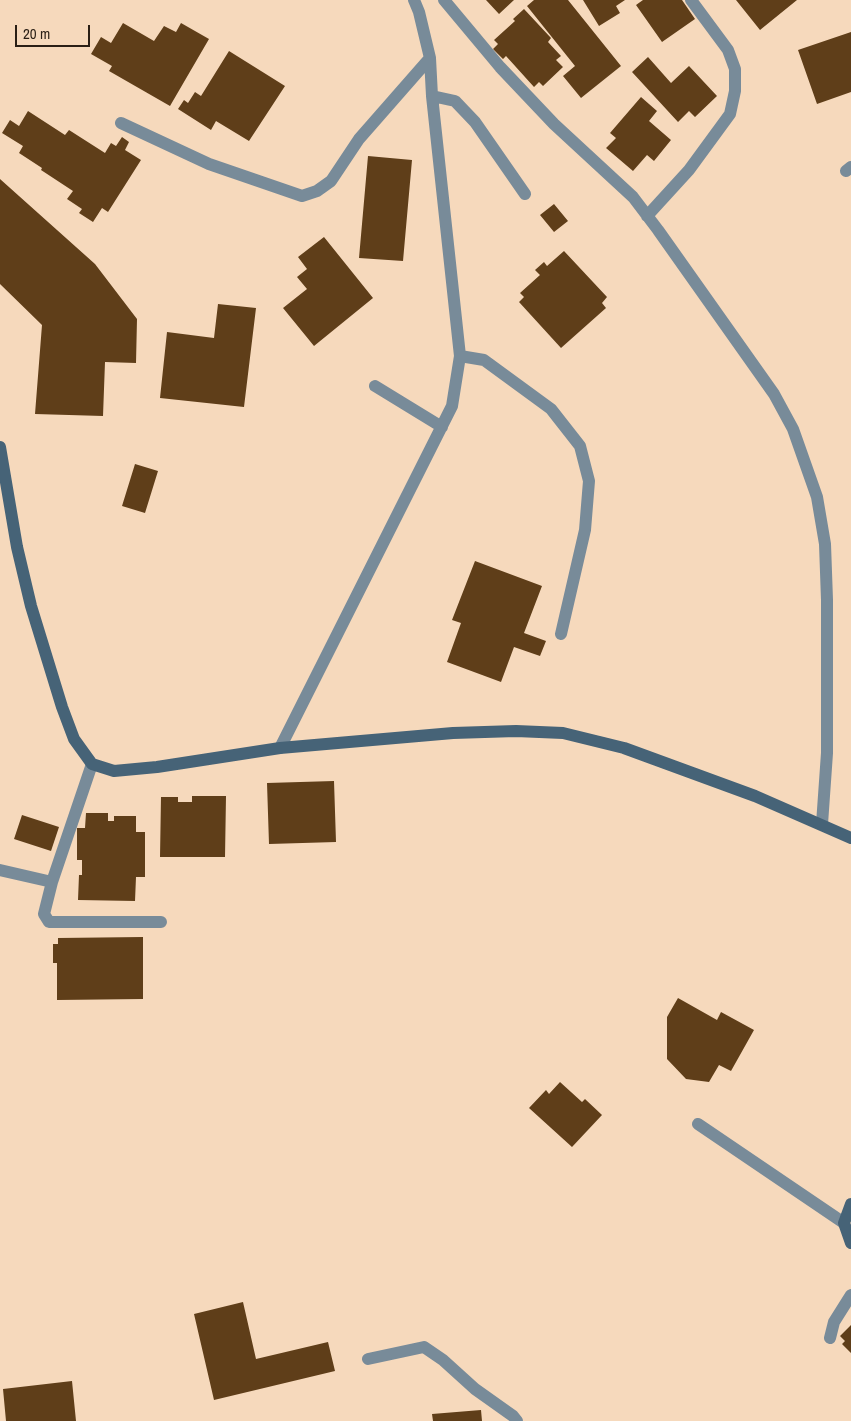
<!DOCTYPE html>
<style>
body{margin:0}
#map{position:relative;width:851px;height:1421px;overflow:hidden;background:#f6d9bc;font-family:"Archivo Narrow",sans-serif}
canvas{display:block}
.scale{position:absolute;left:15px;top:25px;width:75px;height:22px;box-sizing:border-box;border:2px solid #2a1f15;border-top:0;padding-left:6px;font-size:15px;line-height:18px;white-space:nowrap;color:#2a1f15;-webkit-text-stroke:4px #f6d9bc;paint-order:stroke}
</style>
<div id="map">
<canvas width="851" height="1421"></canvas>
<div class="scale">20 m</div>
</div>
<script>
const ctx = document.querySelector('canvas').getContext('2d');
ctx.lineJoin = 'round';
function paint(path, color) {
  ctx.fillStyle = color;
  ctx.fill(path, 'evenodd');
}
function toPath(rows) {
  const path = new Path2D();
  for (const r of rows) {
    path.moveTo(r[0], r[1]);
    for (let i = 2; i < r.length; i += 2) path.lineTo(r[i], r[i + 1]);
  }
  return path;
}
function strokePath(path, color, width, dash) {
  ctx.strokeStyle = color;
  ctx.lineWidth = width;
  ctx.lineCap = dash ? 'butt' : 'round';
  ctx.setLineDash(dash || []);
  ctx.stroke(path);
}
const building = toPath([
 [486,0,514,0,499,14],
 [534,0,568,0,621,66,581,98,563,76,575,66,527,6],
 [583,0,625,0,616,6,620,13,599,26],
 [643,0,682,0,695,19,662,42,636,5],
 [736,0,797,0,760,30],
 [524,9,551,38,548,42,561,56,556,60,563,67,543,86,539,82,534,87,506,56,503,59,493,49,498,44,494,40,515,21,513,19],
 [123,23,154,41,164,26,176,32,181,23,209,39,170,106,109,71,112,66,91,54,101,37,111,43],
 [851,32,851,92,817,104,798,50],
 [229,51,285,86,249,141,216,121,211,130,178,109,184,100,188,103,195,92,201,96],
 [648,57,671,83,689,66,717,96,695,117,689,111,678,122,632,72],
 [641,97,657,111,649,121,671,140,654,161,647,155,633,171,606,148,616,138,610,133],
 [28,111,65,135,69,130,105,153,111,143,116,146,122,137,129,142,125,150,141,160,108,212,102,208,93,222,79,213,82,209,67,199,73,191,41,170,42,168,19,153,23,146,2,133,10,120,19,126],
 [368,156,412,160,403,261,359,258],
 [0,179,95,264,137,319,136,363,105,362,103,416,35,414,42,325,0,284],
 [554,204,568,221,554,232,540,215],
 [324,237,373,298,314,346,283,308,307,289,297,277,307,269,298,257],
 [564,251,607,297,602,303,606,308,561,348,519,302,524,297,520,293,540,275,535,270,544,262,547,266],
 [218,304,256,308,244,407,160,398,167,332,214,338],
 [135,464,158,471,145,513,122,506],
 [475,561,542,586,524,633,546,641,540,656,514,647,501,682,447,662,461,623,452,620],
 [334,781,336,842,269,844,267,783],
 [192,796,226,796,225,857,160,857,161,797,178,797,178,802,192,802],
 [86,813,108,813,108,821,114,821,114,816,136,816,136,832,145,832,145,877,136,877,135,901,78,900,79,875,82,875,82,860,77,860,77,828,85,828],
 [22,815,59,827,51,851,14,839],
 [143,937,143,999,57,1000,57,963,53,963,53,944,58,944,58,938],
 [678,998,717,1020,721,1012,754,1030,731,1071,719,1065,709,1082,686,1079,667,1059,667,1017],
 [560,1082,582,1102,585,1099,602,1115,572,1147,529,1108,546,1090,549,1094],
 [243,1302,256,1359,328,1342,335,1371,214,1400,194,1314],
 [851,1325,851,1353,842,1344,845,1341,840,1336],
 [72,1381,76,1421,6,1421,3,1389],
 [481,1410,482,1421,433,1421,432,1414]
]);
const street = toPath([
 [444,0,500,67,554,124,633,197,658,230,774,394,793,429,817,497,825,544,827,600,827,753,822,824],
 [432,96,455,101,475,122,525,194],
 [121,123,209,164,302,196,317,191,331,181,359,139,430,58],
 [846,171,851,167],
 [647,216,689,170,730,114,735,91,735,69,728,50,691,0],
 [460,356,484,360,551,409,580,446,589,481,585,530,561,634],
 [375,386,442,427],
 [280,748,452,406,460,356,432,96,430,58,419,12,414,0],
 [92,764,52,882,44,914,49,922,161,922],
 [0,870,52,882],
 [698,1124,844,1223],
 [830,1338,834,1322,851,1295],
 [368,1359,424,1347,443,1360,475,1389,513,1416,517,1421]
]);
const secondary = toPath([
 [0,447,17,547,31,606,62,707,74,739,92,764,114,771,157,767,280,748,453,733,516,731,563,733,624,748,755,796,851,838],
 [851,1204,844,1223,851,1243]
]);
paint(building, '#5f3e19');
strokePath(street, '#788b99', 12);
strokePath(secondary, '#466377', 12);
</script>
